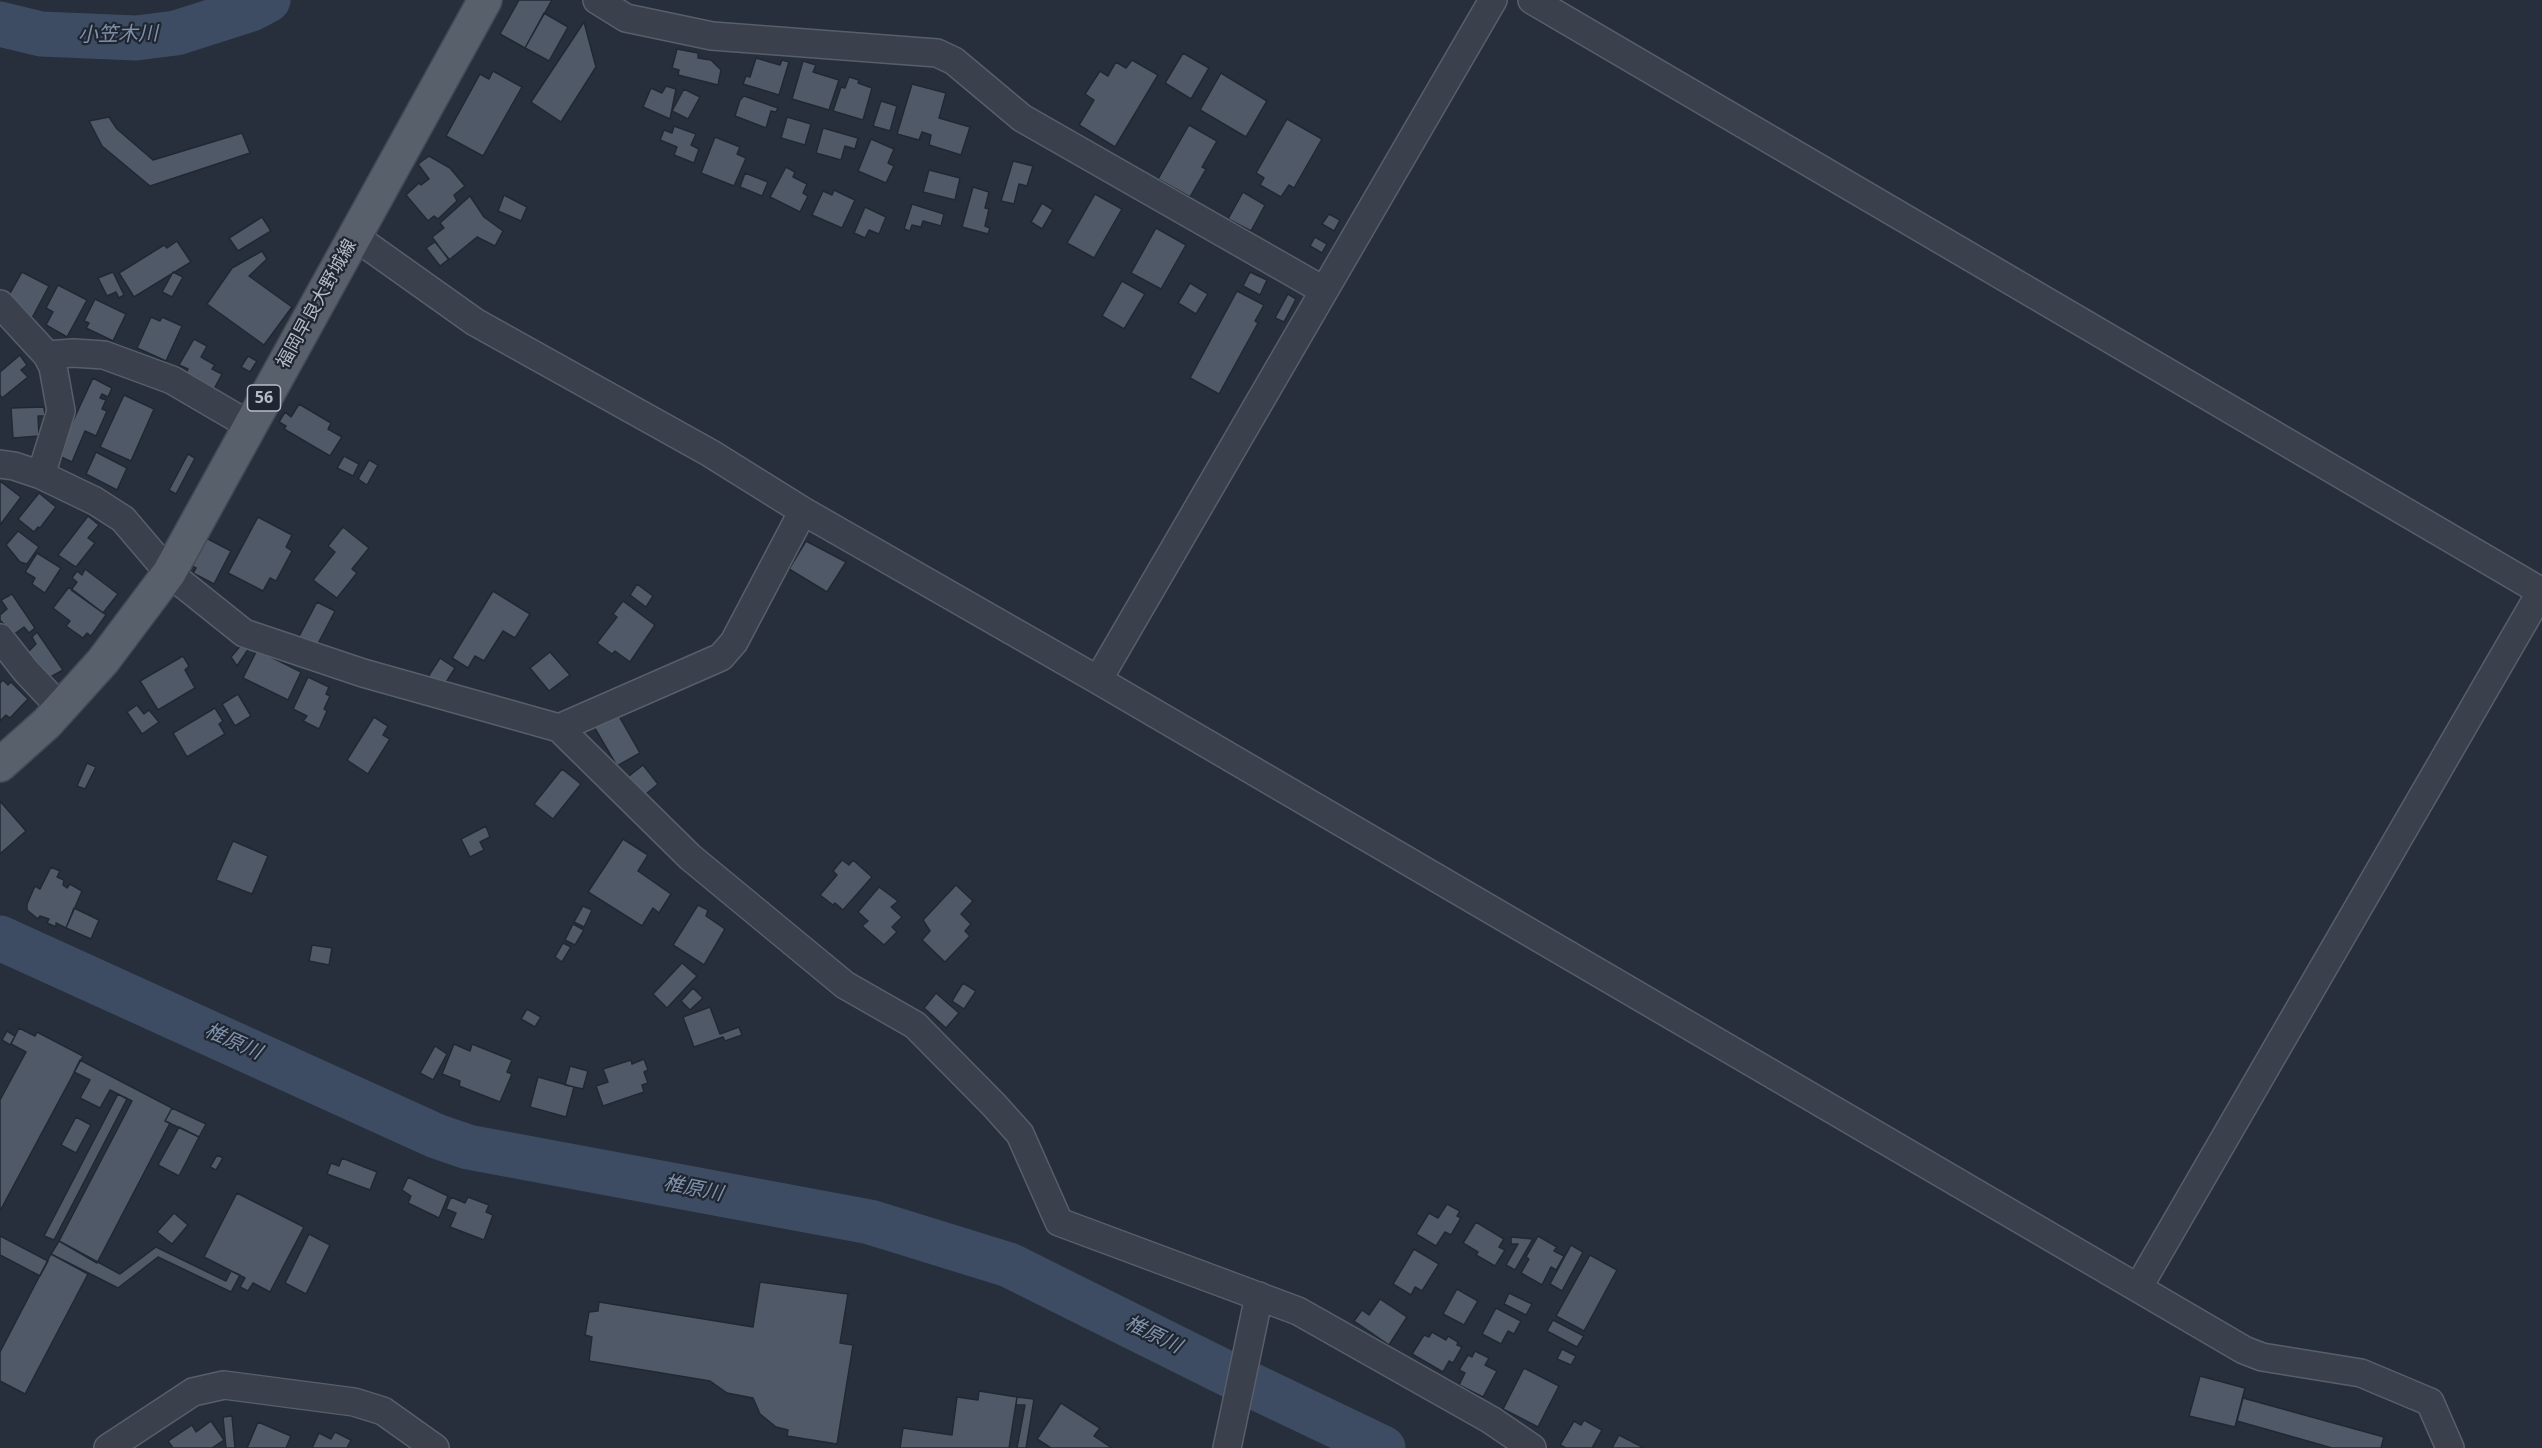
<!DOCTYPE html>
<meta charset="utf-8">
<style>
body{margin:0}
canvas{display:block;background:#262f3b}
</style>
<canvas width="2542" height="1448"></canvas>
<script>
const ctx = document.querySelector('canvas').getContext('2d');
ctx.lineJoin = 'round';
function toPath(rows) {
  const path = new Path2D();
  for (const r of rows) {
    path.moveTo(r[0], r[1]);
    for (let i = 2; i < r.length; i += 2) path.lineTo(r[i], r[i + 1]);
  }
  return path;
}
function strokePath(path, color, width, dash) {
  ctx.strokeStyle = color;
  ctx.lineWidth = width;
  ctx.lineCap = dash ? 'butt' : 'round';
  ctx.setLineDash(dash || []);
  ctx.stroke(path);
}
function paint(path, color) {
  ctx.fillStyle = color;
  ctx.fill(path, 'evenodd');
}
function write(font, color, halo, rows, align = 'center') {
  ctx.font = font + ' "Noto Sans","Noto Sans JP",sans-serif';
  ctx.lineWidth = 4.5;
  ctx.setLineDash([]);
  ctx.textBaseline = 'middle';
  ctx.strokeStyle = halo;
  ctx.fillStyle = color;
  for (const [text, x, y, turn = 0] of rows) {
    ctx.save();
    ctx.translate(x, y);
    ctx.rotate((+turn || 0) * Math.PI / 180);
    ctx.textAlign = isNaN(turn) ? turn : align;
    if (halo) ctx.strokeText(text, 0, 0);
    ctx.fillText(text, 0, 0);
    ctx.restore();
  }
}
const river = toPath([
 [0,24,41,34,136,38,176,33,251,9,268,0],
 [0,938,436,1136,468,1147,870,1222,1009,1265,1232,1376,1383,1448]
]);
const building = toPath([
 [519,0,552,0,525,48,500,34,519,0],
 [544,13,568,27,549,61,525,48,544,13],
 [584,22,596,67,561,122,531,102,584,22],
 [677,49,698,53,698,58,711,60,721,70,718,85,678,75,679,70,672,68,677,49],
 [1183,53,1209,68,1191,99,1165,83,1183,53],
 [756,58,780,65,782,60,789,62,779,95,743,84,746,76,750,77,756,58],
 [1132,60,1158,75,1115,147,1079,125,1094,100,1085,94,1100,71,1108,76,1116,62,1126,68,1132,60],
 [803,61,816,65,813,72,839,80,829,110,792,99,803,61],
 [493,71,522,87,483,156,446,136,480,74,489,79,493,71],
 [1221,73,1267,101,1246,137,1200,110,1221,73],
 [849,77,859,80,858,83,872,88,863,120,833,111,841,87,845,88,849,77],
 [912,84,946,93,939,118,970,127,961,155,929,145,931,135,922,132,919,140,897,134,912,84],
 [666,86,676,89,670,119,643,107,651,88,662,93,666,86],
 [684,89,700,97,688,119,672,111,684,89],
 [744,96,778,108,776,112,771,111,766,128,735,116,740,100,744,96],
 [881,101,897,106,890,131,873,126,881,101],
 [109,117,117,129,153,160,242,133,250,153,150,186,102,146,89,121,109,117],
 [787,117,811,124,805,145,781,138,787,117],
 [1287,119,1322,139,1294,188,1289,185,1281,197,1260,185,1264,178,1256,173,1287,119],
 [1189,125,1217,141,1202,167,1206,169,1190,197,1158,179,1189,125],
 [674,126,696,134,691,145,699,149,694,163,674,155,677,147,660,140,664,130,672,133,674,126],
 [823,128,858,138,855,149,845,146,841,160,816,153,823,128],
 [715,137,740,147,737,154,746,158,734,186,701,173,715,137],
 [871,139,894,149,888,163,894,166,886,183,858,171,871,139],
 [429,156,450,168,465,186,454,195,457,201,438,219,434,216,428,221,406,195,419,183,421,185,429,179,418,164,429,156],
 [1013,161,1033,166,1027,186,1019,184,1014,204,1001,201,1013,161],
 [786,167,795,172,793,177,807,184,803,193,808,196,800,212,770,197,786,167],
 [929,170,960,178,955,200,923,192,929,170],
 [745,173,768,182,762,196,740,187,745,173],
 [973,187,989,192,985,208,989,209,985,226,990,228,988,234,962,227,973,187],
 [834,190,855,200,842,228,812,215,823,191,832,195,834,190],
 [1243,192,1265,205,1251,231,1228,219,1243,192],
 [1095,194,1122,209,1094,258,1067,243,1095,194],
 [504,195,527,207,521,221,498,211,504,195],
 [470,196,484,217,503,231,495,246,477,237,449,260,432,237,444,228,440,223,470,196],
 [1042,203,1053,210,1042,229,1031,222,1042,203],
 [912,204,944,214,941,226,923,221,921,227,912,225,910,231,904,229,912,204],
 [865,207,886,217,879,234,869,230,865,238,854,233,865,207],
 [1329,214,1340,220,1334,231,1322,224,1329,214],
 [262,217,271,231,238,251,229,238,262,217],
 [1156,228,1186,245,1161,289,1131,273,1156,228],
 [1315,237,1327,244,1322,253,1310,246,1315,237],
 [177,241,191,262,134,297,119,273,164,245,167,248,177,241],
 [435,242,449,259,440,266,426,248,435,242],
 [262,251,267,259,249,276,292,307,264,345,207,304,232,268,262,251],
 [22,272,49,286,32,318,12,306,8,297,22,272],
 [113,272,124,295,119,298,116,292,107,296,98,278,113,272],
 [173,272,183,277,172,297,162,292,173,272],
 [1250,272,1267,280,1260,295,1243,286,1250,272],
 [1122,281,1145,294,1124,329,1102,316,1122,281],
 [1190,283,1208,294,1196,314,1178,303,1190,283],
 [58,285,87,300,67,337,46,325,53,312,46,308,58,285],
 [1237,291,1264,305,1255,321,1258,323,1219,394,1190,378,1237,291],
 [1288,294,1296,299,1284,322,1275,318,1288,294],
 [95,299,126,314,113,341,86,328,89,323,84,321,95,299],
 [151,317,160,321,162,317,182,326,166,361,137,348,151,317],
 [194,339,207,346,201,357,215,365,212,369,222,374,213,391,184,375,188,369,179,365,194,339],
 [20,355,27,365,21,370,28,377,2,398,0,395,0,372,20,355],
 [248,356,257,361,250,372,241,367,248,356],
 [93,378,112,388,108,397,102,394,100,398,106,400,102,409,107,411,96,436,85,431,72,462,57,455,93,378],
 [124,395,154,409,131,461,100,447,124,395],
 [299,404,331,423,328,429,342,437,330,456,284,429,286,426,279,422,285,412,291,417,299,404],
 [44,407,45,416,38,416,39,436,13,438,11,408,44,407],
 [96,452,127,468,117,490,86,474,96,452],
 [188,454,195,458,176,494,169,490,188,454],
 [344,456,359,464,353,476,337,468,344,456],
 [369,460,378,465,367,485,358,479,369,460],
 [0,481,21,497,0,525,0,481],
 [39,493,56,507,40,528,38,527,34,532,18,519,39,493],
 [88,516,99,525,88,538,95,543,76,567,58,555,88,516],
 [258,517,292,535,286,547,292,551,276,581,270,578,263,591,228,573,258,517],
 [343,527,369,548,352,569,357,573,337,598,313,580,335,552,328,546,343,527],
 [18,531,39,547,27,564,20,562,6,545,18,531],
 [206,538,231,551,214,584,193,573,196,568,192,566,206,538],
 [806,541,846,562,827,592,789,569,806,541],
 [37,553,61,568,45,593,32,584,35,578,25,572,37,553],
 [85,569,118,594,103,613,71,590,77,582,72,578,77,571,82,575,85,569],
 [637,584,653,596,646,607,630,595,637,584],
 [69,587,106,615,91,636,87,633,83,638,66,626,70,621,53,608,69,587],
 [493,591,530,614,515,638,503,631,484,661,475,656,468,668,452,658,493,591],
 [12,594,35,628,29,633,24,627,13,635,0,620,0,615,7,609,1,600,12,594],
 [623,601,655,625,630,662,615,651,612,654,597,643,617,617,613,614,623,601],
 [317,602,335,611,312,655,294,646,317,602],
 [37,632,63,670,47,679,27,653,36,644,32,637,37,632],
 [242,644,249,648,237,666,231,657,242,644],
 [257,650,301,672,288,700,243,678,257,650],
 [550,652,570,675,549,691,530,668,550,652],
 [183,656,189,666,185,670,195,688,158,710,140,681,183,656],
 [440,658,455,668,443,687,424,683,440,658],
 [308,677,329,687,326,694,330,696,324,709,327,711,319,729,303,721,307,716,293,709,308,677],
 [3,680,8,685,11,682,28,699,10,718,6,715,0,721,0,683,3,680],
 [238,694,251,716,235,726,222,704,238,694],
 [137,705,144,714,149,710,159,722,142,734,127,712,137,705],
 [215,708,223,721,219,724,225,734,187,757,173,733,215,708],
 [616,711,640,753,617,766,593,725,616,711],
 [374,717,388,726,383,735,390,739,368,774,347,760,374,717],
 [87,763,96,767,85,789,77,786,87,763],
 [643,765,658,784,640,799,624,780,643,765],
 [562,769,581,784,553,819,534,804,562,769],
 [0,801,26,831,0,854,0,801],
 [486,826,490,837,480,842,484,850,470,857,461,839,486,826],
 [623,839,648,855,638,871,671,894,659,913,653,908,642,926,588,892,623,839],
 [233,841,268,856,252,894,216,880,233,841],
 [842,860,849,865,853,860,872,877,843,910,835,903,833,905,820,895,837,875,833,871,842,860],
 [51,867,60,871,57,877,64,880,63,885,67,888,70,884,82,891,66,928,56,923,56,927,47,923,49,919,40,916,38,919,27,910,27,904,35,886,40,889,51,867],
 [956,885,973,901,961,914,971,924,965,931,970,936,945,962,922,940,930,931,923,920,956,885],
 [879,887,898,901,891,907,902,917,892,927,897,932,884,945,862,926,868,921,858,912,879,887],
 [698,905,708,910,706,916,725,929,704,965,673,945,698,905],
 [583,906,592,910,584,927,574,922,583,906],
 [74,908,99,920,91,939,66,928,74,908],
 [573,924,584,930,575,945,565,940,573,924],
 [563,943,571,947,562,962,555,957,563,943],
 [312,945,332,948,329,965,309,961,312,945],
 [682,963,697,976,667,1008,653,994,682,963],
 [963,983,976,991,964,1009,952,1001,963,983],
 [693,988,703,998,690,1010,681,1001,693,988],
 [936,993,959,1013,946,1028,924,1008,936,993],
 [710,1007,720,1034,739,1027,742,1035,725,1041,723,1037,694,1047,683,1017,710,1007],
 [527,1009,541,1017,535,1027,521,1019,527,1009],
 [19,1028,35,1036,37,1032,83,1056,0,1211,0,1100,26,1052,11,1044,19,1028],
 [7,1031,15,1036,10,1045,2,1040,7,1031],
 [454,1044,470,1051,472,1044,512,1060,507,1072,512,1074,500,1102,459,1086,460,1081,442,1074,454,1044],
 [435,1046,447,1054,433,1080,420,1073,435,1046],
 [644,1059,648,1070,644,1072,648,1083,642,1085,644,1092,603,1106,596,1086,608,1082,603,1069,631,1060,632,1064,644,1059],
 [80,1060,172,1108,165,1121,170,1123,97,1263,59,1241,132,1101,110,1090,100,1108,80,1098,90,1080,74,1072,80,1060],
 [570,1066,588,1071,583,1089,565,1085,570,1066],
 [538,1077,574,1087,566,1117,530,1107,538,1077],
 [118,1094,127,1099,54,1240,44,1236,118,1094],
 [172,1108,206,1124,199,1137,165,1121,172,1108],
 [76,1117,91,1125,76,1153,61,1145,76,1117],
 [179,1127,199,1137,179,1176,158,1165,179,1127],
 [217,1155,223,1158,216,1170,210,1167,217,1155],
 [342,1158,377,1172,370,1190,327,1174,331,1163,339,1166,342,1158],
 [408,1177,448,1196,439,1218,408,1203,411,1196,402,1190,408,1177],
 [237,1193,304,1227,270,1292,253,1283,248,1291,240,1287,245,1278,204,1257,237,1193],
 [451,1197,465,1203,468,1197,489,1205,486,1212,493,1215,484,1240,450,1227,456,1213,446,1209,451,1197],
 [1447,1204,1460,1211,1457,1216,1461,1218,1451,1235,1445,1232,1436,1246,1416,1234,1429,1213,1438,1218,1447,1204],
 [174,1213,188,1225,172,1244,157,1232,174,1213],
 [1476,1222,1504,1239,1499,1247,1505,1250,1495,1266,1476,1255,1478,1252,1463,1243,1476,1222],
 [309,1234,330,1245,306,1294,285,1283,309,1234],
 [0,1236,48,1261,40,1276,0,1255,0,1236],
 [1538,1236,1557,1247,1554,1251,1564,1256,1556,1270,1551,1267,1542,1285,1521,1273,1529,1259,1526,1257,1538,1236],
 [1511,1237,1533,1239,1515,1270,1506,1265,1518,1244,1511,1244,1511,1237],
 [59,1241,120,1274,156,1247,226,1281,231,1271,240,1275,231,1292,158,1257,118,1288,51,1254,59,1241],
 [1571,1245,1583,1252,1562,1291,1550,1284,1571,1245],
 [1414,1249,1439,1264,1422,1291,1415,1287,1411,1295,1393,1284,1414,1249],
 [51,1254,88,1274,25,1394,0,1381,0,1352,51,1254],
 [1590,1255,1617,1270,1584,1331,1556,1316,1590,1255],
 [760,1282,848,1294,840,1343,853,1345,837,1444,787,1436,788,1430,776,1427,760,1414,753,1398,727,1393,710,1381,589,1361,592,1337,585,1335,589,1312,598,1311,599,1302,753,1327,760,1282],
 [1457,1289,1478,1301,1464,1325,1443,1314,1457,1289],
 [1509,1293,1532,1304,1526,1315,1504,1304,1509,1293],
 [1380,1299,1407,1317,1389,1345,1354,1321,1362,1310,1369,1315,1380,1299],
 [1496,1308,1521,1321,1514,1334,1508,1331,1501,1344,1482,1334,1496,1308],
 [1553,1320,1584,1336,1577,1347,1547,1331,1553,1320],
 [1432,1332,1446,1340,1448,1336,1458,1342,1457,1345,1462,1347,1453,1363,1449,1361,1443,1372,1412,1354,1424,1335,1429,1337,1432,1332],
 [1562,1349,1576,1356,1571,1365,1557,1359,1562,1349],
 [1475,1351,1489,1358,1485,1365,1497,1371,1483,1397,1459,1385,1465,1373,1459,1370,1468,1355,1472,1357,1475,1351],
 [1524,1368,1559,1386,1538,1427,1503,1409,1524,1368],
 [2200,1376,2245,1388,2235,1427,2189,1416,2200,1376],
 [979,1391,1017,1397,1009,1448,900,1448,903,1428,952,1435,957,1397,978,1400,979,1391],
 [1017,1397,1034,1399,1026,1448,1017,1448,1025,1405,1016,1405,1017,1397],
 [2243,1398,2384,1437,2381,1448,2332,1448,2237,1421,2243,1398],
 [1061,1403,1100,1428,1094,1436,1112,1448,1051,1448,1037,1439,1061,1403],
 [232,1416,235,1448,226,1448,223,1417,232,1416],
 [1584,1420,1602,1430,1592,1448,1566,1448,1560,1445,1574,1421,1581,1425,1584,1420],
 [211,1421,224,1440,212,1448,173,1448,168,1441,192,1425,196,1432,211,1421],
 [258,1422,291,1436,286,1448,247,1448,258,1422],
 [335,1432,351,1440,347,1448,312,1448,319,1433,331,1439,335,1432],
 [1619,1435,1644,1448,1612,1448,1619,1435]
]);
const minor = toPath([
 [597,0,626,18,712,36,937,53,954,61,1022,118,1323,290],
 [1532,0,2542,592],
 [354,236,475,322,710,453,803,511,1098,680,2244,1350,2262,1357,2361,1373,2430,1402,2450,1448],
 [0,304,47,355,53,367,61,411,41,475],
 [47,355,73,353,104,355,172,380,249,425],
 [0,464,14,466,41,475,95,501,123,519,169,573,244,633,363,673,559,728,690,857,845,985,915,1025,994,1105,1020,1134,1059,1222,1298,1311,1491,1420,1532,1448],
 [0,638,26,671,61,708],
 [1098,680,1493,0],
 [559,728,721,657,734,642,803,511],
 [2138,1288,2542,590],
 [108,1448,193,1392,224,1385,354,1402,383,1411,435,1448],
 [1227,1448,1259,1296]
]);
const primary = toPath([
 [0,765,47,723,103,661,169,573,485,0]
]);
const shields = [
 [264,398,33]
];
const shieldNames = [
 ["56",264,398]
];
const streetNames = [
 ["福岡早良大野城線",317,304,-61]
];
const waterNames = [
 ["小笠木川",118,35,-1],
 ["椎原川",233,1042,24],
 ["椎原川",693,1189,11],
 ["椎原川",1153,1335,26]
];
strokePath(river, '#3d4c62', 45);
paint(building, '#505967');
strokePath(building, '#212833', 1.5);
strokePath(minor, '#585f6a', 30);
strokePath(primary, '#434a55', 36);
strokePath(minor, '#3a414c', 27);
strokePath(primary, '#58606c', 33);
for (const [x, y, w] of shields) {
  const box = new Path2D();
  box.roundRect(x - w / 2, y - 13, w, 26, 4.5);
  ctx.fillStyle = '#1f2631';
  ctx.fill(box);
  strokePath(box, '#b6bcc7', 1.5);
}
write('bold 16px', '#b6bcc7', null, shieldNames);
write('18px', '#b6bcc7', '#1f2631', streetNames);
write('italic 20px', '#8092ab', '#1f2631', waterNames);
</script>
